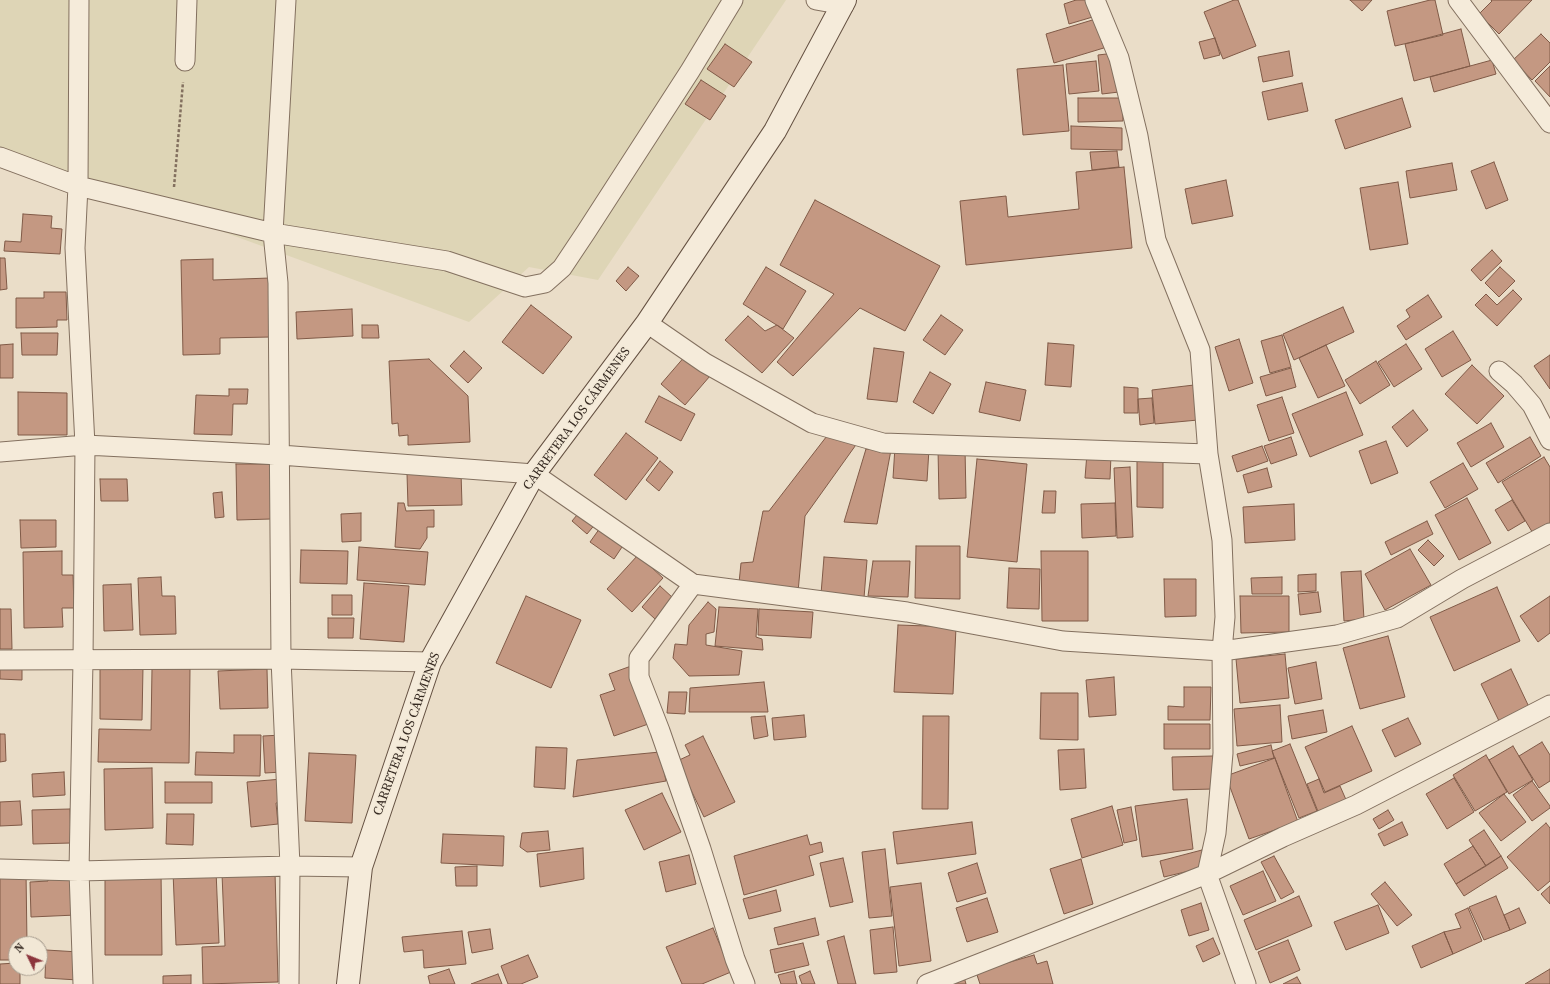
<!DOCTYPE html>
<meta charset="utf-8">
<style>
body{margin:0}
#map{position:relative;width:1550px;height:984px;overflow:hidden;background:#eaddc8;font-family:"Source Serif 4",serif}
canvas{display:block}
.north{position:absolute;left:8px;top:936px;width:40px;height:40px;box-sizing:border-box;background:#f2e8d6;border:1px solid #a69c8e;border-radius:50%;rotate:313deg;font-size:11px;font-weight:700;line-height:16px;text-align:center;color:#352921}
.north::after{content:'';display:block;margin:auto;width:14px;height:18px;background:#8c353c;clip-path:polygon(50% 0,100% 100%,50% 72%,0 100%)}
</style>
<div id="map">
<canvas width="1550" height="984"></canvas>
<div class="north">N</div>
</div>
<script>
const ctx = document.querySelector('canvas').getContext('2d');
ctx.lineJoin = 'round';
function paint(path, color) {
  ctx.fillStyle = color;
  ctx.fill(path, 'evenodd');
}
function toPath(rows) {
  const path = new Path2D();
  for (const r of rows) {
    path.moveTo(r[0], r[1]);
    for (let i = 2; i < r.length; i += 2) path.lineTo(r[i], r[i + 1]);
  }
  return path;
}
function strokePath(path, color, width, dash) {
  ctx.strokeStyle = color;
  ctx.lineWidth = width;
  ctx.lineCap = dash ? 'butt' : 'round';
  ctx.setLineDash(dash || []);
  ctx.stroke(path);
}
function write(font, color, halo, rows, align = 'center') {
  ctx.font = font + ' "Source Serif 4",serif';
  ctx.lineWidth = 3;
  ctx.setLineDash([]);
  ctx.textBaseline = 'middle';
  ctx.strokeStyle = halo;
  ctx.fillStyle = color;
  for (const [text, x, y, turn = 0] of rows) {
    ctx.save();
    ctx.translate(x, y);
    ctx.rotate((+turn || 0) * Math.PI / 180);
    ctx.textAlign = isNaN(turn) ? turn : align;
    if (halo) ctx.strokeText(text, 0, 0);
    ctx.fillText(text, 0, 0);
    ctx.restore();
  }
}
const farmland = toPath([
 [0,0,786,0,598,280,529,267,469,322,0,150]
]);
const building = toPath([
 [1076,0,1089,0,1096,16,1069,24,1064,4,1076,0],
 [1234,0,1238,0,1256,46,1223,59,1204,12,1234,0],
 [1350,0,1372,0,1362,11,1350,0],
 [1430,0,1435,0,1443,35,1395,46,1387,11,1430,0],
 [1491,0,1532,0,1499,34,1479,14,1492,1,1491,0],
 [1099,18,1107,47,1054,63,1046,34,1099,18],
 [1461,29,1470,66,1414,81,1405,44,1461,29],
 [1541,34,1550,43,1550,62,1532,80,1513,60,1541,34],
 [1215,38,1220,55,1204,59,1199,42,1215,38],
 [725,44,752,62,734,87,707,69,725,44],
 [1289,51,1293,76,1263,82,1258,57,1289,51],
 [1115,53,1119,92,1102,94,1098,55,1115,53],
 [1492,60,1496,74,1434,92,1430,77,1492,60],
 [1096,61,1099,91,1069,94,1066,64,1096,61],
 [1063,65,1069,131,1023,135,1017,69,1063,65],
 [1550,66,1550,97,1535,81,1550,66],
 [701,80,726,96,710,120,685,104,701,80],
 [1302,83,1308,111,1268,120,1262,92,1302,83],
 [1078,98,1123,98,1123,121,1078,122,1078,98],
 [1402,98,1411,127,1345,149,1335,120,1402,98],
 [1071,126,1122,128,1122,150,1071,149,1071,126],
 [1117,151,1119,167,1092,170,1090,152,1117,151],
 [1494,162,1508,200,1486,209,1471,171,1494,162],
 [1452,163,1457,190,1410,198,1406,171,1452,163],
 [1124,167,1132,248,966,265,960,201,1006,196,1008,217,1079,209,1076,172,1124,167],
 [1226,180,1233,216,1192,224,1185,189,1226,180],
 [1398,182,1408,244,1370,250,1360,188,1398,182],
 [815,200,940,266,905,331,860,308,793,376,777,362,834,294,780,265,815,200],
 [23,214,52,216,51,228,62,229,60,254,4,251,5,241,21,242,23,214],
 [1492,250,1502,261,1481,281,1471,270,1492,250],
 [0,258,5,258,7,289,0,290,0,258],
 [213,259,213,280,270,278,271,337,220,338,220,354,183,355,181,260,213,259],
 [628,267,639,276,626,291,616,281,628,267],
 [766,267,806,291,783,329,743,304,766,267],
 [1500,267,1515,281,1499,297,1485,283,1500,267],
 [1513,290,1522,299,1497,326,1475,305,1486,294,1497,305,1513,290],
 [44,292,66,292,67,320,57,320,57,327,16,328,16,298,44,298,44,292],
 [1428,295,1442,317,1406,340,1397,326,1410,317,1406,310,1428,295],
 [531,305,572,337,543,374,502,342,531,305],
 [1343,307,1354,332,1294,360,1283,334,1343,307],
 [352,309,353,336,297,339,296,312,352,309],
 [941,315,963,330,945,355,923,340,941,315],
 [748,316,765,331,777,325,794,338,762,373,725,340,748,316],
 [362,325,378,325,379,338,362,338,362,325],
 [1453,331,1471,360,1442,377,1425,349,1453,331],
 [21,333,58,333,57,355,22,355,21,333],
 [1282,335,1291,367,1270,373,1261,341,1282,335],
 [1239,339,1253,383,1229,391,1215,347,1239,339],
 [1048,343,1074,345,1071,387,1045,385,1048,343],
 [13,344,13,378,0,378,0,345,13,344],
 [1406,344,1422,369,1394,387,1378,362,1406,344],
 [1326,345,1345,386,1318,398,1299,358,1326,345],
 [874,348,904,352,897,402,867,399,874,348],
 [464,351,482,368,468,383,450,366,464,351],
 [686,355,710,376,685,405,661,384,686,355],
 [1550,355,1550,389,1534,366,1550,355],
 [429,359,468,396,470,442,408,445,408,435,399,436,398,423,392,424,389,361,429,359],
 [1376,361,1390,385,1360,404,1345,380,1376,361],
 [1472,365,1504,396,1477,424,1445,394,1472,365],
 [1291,368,1296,387,1266,396,1260,377,1291,368],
 [930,372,951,384,933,414,913,402,930,372],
 [986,382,1026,390,1020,421,979,412,986,382],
 [1194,385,1198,420,1155,424,1152,390,1194,385],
 [1124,387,1138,388,1138,413,1124,413,1124,387],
 [229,389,248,389,247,404,233,404,232,435,194,434,196,395,229,396,229,389],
 [18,392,67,393,67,435,18,435,18,392],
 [1346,392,1363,435,1310,457,1292,414,1346,392],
 [659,396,695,414,681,441,645,422,659,396],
 [1282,397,1294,433,1269,441,1257,405,1282,397],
 [1152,398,1154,423,1140,425,1138,399,1152,398],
 [1413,410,1428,430,1407,447,1392,427,1413,410],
 [1491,423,1504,447,1471,467,1457,443,1491,423],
 [830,432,858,442,805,516,798,592,739,583,741,563,753,562,763,511,769,511,830,432],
 [626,433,658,458,626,500,594,475,626,433],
 [1291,437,1297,455,1271,464,1264,446,1291,437],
 [1530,437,1541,456,1498,483,1486,463,1530,437],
 [1386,441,1398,473,1371,484,1359,451,1386,441],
 [1262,446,1268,461,1237,472,1232,456,1262,446],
 [895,447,929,449,927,481,893,478,895,447],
 [965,448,966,498,939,499,938,449,965,448],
 [866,449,891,450,877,524,844,522,866,449],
 [1087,453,1111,455,1110,479,1085,478,1087,453],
 [1137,457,1163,457,1163,508,1137,507,1137,457],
 [1544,457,1550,467,1550,525,1534,535,1502,482,1544,457],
 [977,459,1027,464,1017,562,967,557,977,459],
 [660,461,673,472,659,491,646,480,660,461],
 [1463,463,1478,489,1445,508,1430,482,1463,463],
 [236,464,271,464,271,519,237,520,236,464],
 [1130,467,1133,537,1117,538,1114,468,1130,467],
 [1267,468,1272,487,1248,493,1243,475,1267,468],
 [461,472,462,505,408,506,407,474,461,472],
 [100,479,127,479,128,501,101,501,100,479],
 [1044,491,1056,491,1055,513,1042,513,1044,491],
 [222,492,224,517,215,518,213,493,222,492],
 [1467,498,1491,543,1459,560,1435,515,1467,498],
 [1512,500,1525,521,1508,531,1495,510,1512,500],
 [398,503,404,503,406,511,434,510,434,527,427,527,427,538,420,549,395,547,398,503],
 [1115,503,1116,536,1082,538,1081,504,1115,503],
 [1294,504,1295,540,1245,543,1243,507,1294,504],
 [582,509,597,522,587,534,572,521,582,509],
 [361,513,361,541,342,542,341,514,361,513],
 [20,520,56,520,56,547,21,548,20,520],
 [1427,521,1433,534,1391,555,1385,542,1427,521],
 [600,528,624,544,614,559,590,542,600,528],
 [1428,540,1444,556,1434,566,1418,550,1428,540],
 [916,546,960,546,960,599,915,598,916,546],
 [359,547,428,552,425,585,357,580,359,547],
 [1410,549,1431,585,1385,610,1365,574,1410,549],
 [301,550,348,551,347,584,300,583,301,550],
 [62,551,62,575,73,575,74,608,62,608,63,627,24,628,23,552,62,551],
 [1041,551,1088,551,1088,621,1042,621,1041,551],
 [638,555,663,578,632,612,607,589,638,555],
 [824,557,867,560,864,598,821,594,824,557],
 [873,561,910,561,908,597,868,596,873,561],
 [1009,568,1040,569,1039,609,1007,608,1009,568],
 [1361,571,1364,619,1344,621,1341,572,1361,571],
 [1316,574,1316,591,1298,592,1298,575,1316,574],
 [161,577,162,596,175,596,176,634,140,635,138,578,161,577],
 [1282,577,1282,594,1252,594,1251,578,1282,577],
 [1164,579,1196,579,1196,616,1165,617,1164,579],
 [364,583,409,586,404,642,360,639,364,583],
 [131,584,133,630,104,631,103,585,131,584],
 [660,586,673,598,655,619,642,607,660,586],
 [1497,587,1520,641,1454,671,1430,617,1497,587],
 [1318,592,1321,612,1300,615,1298,594,1318,592],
 [332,595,352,595,352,615,332,615,332,595],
 [526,596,581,620,551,688,496,663,526,596],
 [1240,596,1289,596,1289,632,1241,633,1240,596],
 [1550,596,1550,633,1538,642,1520,616,1550,596],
 [708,602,716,609,714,632,706,634,706,645,742,651,739,675,689,676,673,658,675,644,687,645,689,625,708,602],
 [719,607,758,609,756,637,762,639,763,650,715,646,719,607],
 [0,609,11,609,12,649,0,649,0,609],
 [759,609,813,612,811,638,758,635,759,609],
 [328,618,354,618,353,638,328,638,328,618],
 [898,625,956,627,953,694,894,692,898,625],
 [1388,636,1405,697,1360,709,1343,648,1388,636],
 [1285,654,1289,698,1240,703,1236,659,1285,654],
 [1316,662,1322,699,1295,704,1288,668,1316,662],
 [634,665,654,722,614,736,600,695,615,690,609,674,634,665],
 [0,667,22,667,22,680,0,679,0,667],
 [100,667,143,667,142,720,100,719,100,667],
 [152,669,190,669,189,763,98,762,99,729,151,730,152,669],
 [267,669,268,708,220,709,218,671,267,669],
 [1511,669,1529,707,1499,721,1481,684,1511,669],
 [1114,677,1116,715,1089,717,1086,680,1114,677],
 [764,682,768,712,689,712,690,688,764,682],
 [1184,687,1211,687,1210,720,1168,720,1168,706,1184,707,1184,687],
 [669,692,687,692,685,714,667,713,669,692],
 [1041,693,1078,693,1078,740,1040,739,1041,693],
 [1280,705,1282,742,1237,746,1234,709,1280,705],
 [1323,710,1327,732,1292,739,1288,716,1323,710],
 [804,715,806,737,774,740,772,718,804,715],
 [765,716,768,736,754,739,751,717,765,716],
 [923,716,949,716,948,809,922,809,923,716],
 [1408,718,1421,744,1395,757,1382,730,1408,718],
 [1164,724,1210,724,1210,749,1164,749,1164,724],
 [1352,726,1372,771,1325,792,1305,747,1352,726],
 [0,734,5,734,6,761,0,762,0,734],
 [234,735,261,735,260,776,195,775,196,752,234,753,234,735],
 [282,735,283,772,265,773,263,736,282,735],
 [703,736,735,802,704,817,677,761,690,755,685,745,703,736],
 [1542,742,1550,755,1550,781,1539,788,1519,756,1542,742],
 [1290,744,1317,811,1299,818,1272,751,1290,744],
 [1271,745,1274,758,1240,766,1237,754,1271,745],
 [1513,746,1533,780,1509,794,1489,760,1513,746],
 [536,747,567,748,565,789,534,787,536,747],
 [1084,749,1086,788,1060,790,1058,750,1084,749],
 [660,752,666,781,573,797,577,760,660,752],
 [309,753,356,755,352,823,305,821,309,753],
 [1486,755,1507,792,1475,811,1453,775,1486,755],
 [1213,756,1214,789,1173,790,1172,757,1213,756],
 [1275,758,1298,822,1249,839,1226,776,1275,758],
 [152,768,153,828,105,830,104,769,152,768],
 [64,772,65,795,33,797,32,774,64,772],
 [1454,778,1474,812,1447,829,1426,794,1454,778],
 [282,779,284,802,276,803,278,824,251,827,247,782,282,779],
 [1319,779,1324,793,1340,786,1347,802,1319,814,1307,784,1319,779],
 [1532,781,1550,806,1550,808,1532,821,1513,795,1532,781],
 [165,782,212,782,212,803,165,803,165,782],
 [662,793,681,832,644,850,625,810,662,793],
 [1504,794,1526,822,1501,841,1479,813,1504,794],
 [1187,799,1193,849,1142,857,1135,806,1187,799],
 [20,801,22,825,0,826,0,802,20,801],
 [1112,806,1123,845,1082,858,1071,819,1112,806],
 [1131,807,1137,840,1124,843,1117,810,1131,807],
 [70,809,71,843,33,844,32,810,70,809],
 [1388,810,1394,820,1379,829,1373,819,1388,810],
 [167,814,194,814,193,845,166,844,167,814],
 [972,822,976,854,897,864,893,832,972,822],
 [1402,822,1408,835,1384,846,1378,834,1402,822],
 [1546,823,1550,828,1550,881,1538,891,1507,857,1546,823],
 [1484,830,1501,856,1486,866,1469,840,1484,830],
 [548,831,550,850,527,852,520,847,522,833,548,831],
 [443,834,504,836,503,866,441,863,443,834],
 [807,835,810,845,821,842,823,852,809,856,814,875,744,895,734,856,807,835],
 [1473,846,1486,866,1456,884,1444,864,1473,846],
 [583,848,584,879,540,887,537,854,583,848],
 [885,849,892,916,869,918,862,852,885,849],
 [1202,850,1206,867,1164,877,1160,861,1202,850],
 [689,855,696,884,666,892,659,862,689,855],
 [1274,856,1294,892,1281,899,1261,862,1274,856],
 [1501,856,1508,868,1464,896,1456,884,1501,856],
 [843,858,853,902,830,907,820,863,843,858],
 [1081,859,1093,904,1064,914,1050,869,1081,859],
 [977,863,986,893,957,902,948,873,977,863],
 [477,866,477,886,456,886,455,867,477,866],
 [161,870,162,955,105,955,105,871,161,870],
 [216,870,219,943,176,945,173,872,216,870],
 [1263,871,1276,901,1243,915,1230,886,1263,871],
 [0,872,26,872,27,944,16,944,16,960,0,960,0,872],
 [275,872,278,982,203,984,202,947,225,946,222,874,275,872],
 [74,874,76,915,31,917,30,882,48,881,48,875,74,874],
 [1385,882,1412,915,1397,926,1371,894,1385,882],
 [921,883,931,961,899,966,890,887,921,883],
 [1550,886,1550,904,1541,894,1550,886],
 [776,890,781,911,749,919,743,899,776,890],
 [1299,896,1312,926,1256,950,1244,920,1299,896],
 [1496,896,1510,930,1484,940,1469,907,1496,896],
 [987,898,998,932,967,942,956,908,987,898],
 [1201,903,1209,930,1189,936,1181,910,1201,903],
 [1378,905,1389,933,1346,950,1334,922,1378,905],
 [1468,908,1482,941,1453,954,1444,932,1461,928,1455,914,1468,908],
 [1519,908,1526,923,1510,930,1504,915,1519,908],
 [815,918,819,935,778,945,774,928,815,918],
 [893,927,897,972,874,974,870,930,893,927],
 [713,928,731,972,702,984,682,984,666,947,713,928],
 [490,929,493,949,472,953,468,932,490,929],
 [462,931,466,964,424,968,423,950,404,952,402,937,462,931],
 [1444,932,1453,954,1421,968,1412,946,1444,932],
 [844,936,856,984,838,984,827,941,844,936],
 [1213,938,1220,954,1203,962,1196,946,1213,938],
 [1288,940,1300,970,1270,983,1258,952,1288,940],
 [803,943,809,965,775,973,770,950,803,943],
 [46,950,79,952,78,980,45,978,46,950],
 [528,955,538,977,521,984,508,984,501,966,528,955],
 [1034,955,1037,964,1047,961,1053,984,980,984,976,972,1034,955],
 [16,963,16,968,20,968,20,984,0,984,0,964,16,963],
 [449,969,455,984,430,984,428,976,449,969],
 [1550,969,1550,984,1525,984,1550,969],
 [794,971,797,984,781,984,778,975,794,971],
 [810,971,815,984,802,984,799,976,810,971],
 [498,974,502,984,471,984,498,974],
 [191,975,191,984,163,984,163,976,191,975],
 [964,977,966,984,940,984,964,977],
 [1297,977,1301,984,1283,984,1297,977]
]);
const path = toPath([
 [174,187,183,82]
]);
const street = toPath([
 [79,0,78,186,75,248,85,445,83,660,79,871,83,984],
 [286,0,273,233,278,283,281,659,290,866,289,984],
 [816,0,844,5],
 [1095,0,1119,58,1138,136,1156,240,1200,350,1208,454,1222,540,1225,617,1222,651,1223,753,1216,833,1207,874,1246,984],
 [1458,0,1550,123],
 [185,61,187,0],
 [0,157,78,186,273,233,447,261,525,287,545,283,562,268,586,232,690,71,733,0],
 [647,323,705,363,812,423,883,443,1208,454],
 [1499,371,1514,384,1532,405,1550,440],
 [0,452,85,445,280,455,534,474,693,584,907,612,1063,641,1222,651,1337,635,1397,618,1462,579,1550,533],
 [693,584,639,658,639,677,660,731,701,849,735,959,745,984],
 [0,660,281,659,430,662],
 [0,869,79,871,290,866,361,867],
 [927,984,1207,874,1283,837,1356,805,1550,705]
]);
const secondary = toPath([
 [348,984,361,867,430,662,534,474,647,323,775,131,845,0]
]);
const streetNames = [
 ["CARRETERA LOS CÁRMENES",577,419,-54],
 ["CARRETERA LOS CÁRMENES",407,734,-70]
];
paint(farmland, '#ded5b6');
paint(building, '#c49882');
strokePath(building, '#805a47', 1);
strokePath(street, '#83705f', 21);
strokePath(secondary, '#655142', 24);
strokePath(path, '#83705f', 2.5, [3, 2]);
strokePath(street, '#f5ebda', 19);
strokePath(secondary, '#f5ebda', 22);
write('13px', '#352921', '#f2e8d6', streetNames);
</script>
